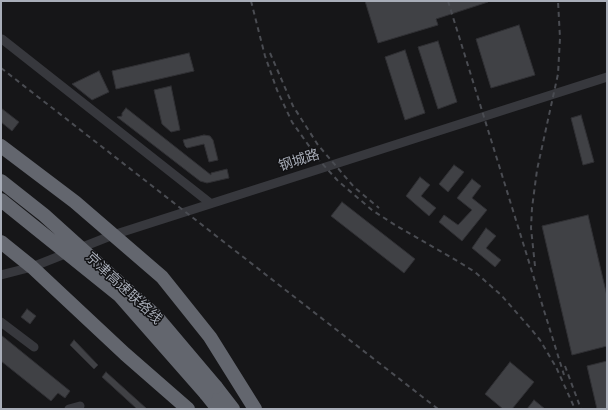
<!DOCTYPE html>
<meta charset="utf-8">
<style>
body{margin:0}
#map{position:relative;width:608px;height:410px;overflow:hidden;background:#161618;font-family:Lato,sans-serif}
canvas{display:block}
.frame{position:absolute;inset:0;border:2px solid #a8adb8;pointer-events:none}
</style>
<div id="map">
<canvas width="608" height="410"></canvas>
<div class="frame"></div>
</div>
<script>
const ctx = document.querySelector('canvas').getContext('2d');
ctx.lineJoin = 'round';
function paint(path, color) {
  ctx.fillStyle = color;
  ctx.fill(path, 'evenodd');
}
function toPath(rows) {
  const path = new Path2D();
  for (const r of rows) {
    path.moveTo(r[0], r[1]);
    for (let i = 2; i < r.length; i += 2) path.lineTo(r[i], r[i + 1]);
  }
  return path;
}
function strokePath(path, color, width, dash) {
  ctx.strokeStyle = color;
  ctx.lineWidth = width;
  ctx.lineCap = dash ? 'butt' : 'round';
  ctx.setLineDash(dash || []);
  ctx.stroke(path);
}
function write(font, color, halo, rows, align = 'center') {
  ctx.font = font + ' Lato,"Noto Sans SC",sans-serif';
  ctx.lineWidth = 3;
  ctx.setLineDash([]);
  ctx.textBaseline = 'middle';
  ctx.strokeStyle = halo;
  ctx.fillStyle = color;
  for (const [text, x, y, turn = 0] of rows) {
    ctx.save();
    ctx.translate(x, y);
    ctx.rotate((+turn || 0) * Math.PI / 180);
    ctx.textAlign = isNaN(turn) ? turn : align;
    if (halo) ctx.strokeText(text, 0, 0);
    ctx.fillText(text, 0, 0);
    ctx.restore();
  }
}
const building = toPath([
 [365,1,488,1,488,2,436,19,438,25,378,43,365,1],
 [519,25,535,75,491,88,476,39,519,25],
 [438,41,457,102,438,109,418,47,438,41],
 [405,50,425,113,405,120,385,57,405,50],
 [189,53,194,71,116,89,112,71,189,53],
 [99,71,109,92,92,100,72,84,99,71],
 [171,86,180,130,171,132,162,124,154,90,171,86],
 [1,108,19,122,12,131,1,122,1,108],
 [126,108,211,175,211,173,227,169,229,178,207,183,200,181,117,117,122,116,122,113,126,108],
 [581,115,594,162,583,165,571,118,581,115],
 [204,135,210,136,213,140,218,160,209,162,204,144,187,148,185,146,183,140,204,135],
 [454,165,464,172,448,192,439,184,454,165],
 [420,177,430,185,421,196,436,208,429,216,406,196,420,177],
 [472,179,481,186,472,198,487,210,462,241,439,222,444,215,458,225,472,210,457,198,472,179],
 [342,202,415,259,404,273,331,216,342,202],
 [588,215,607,296,607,346,572,355,542,226,588,215],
 [486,228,496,236,486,248,501,260,495,267,472,248,486,228],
 [27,309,36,316,30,324,21,317,27,309],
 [1,335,70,391,65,398,58,393,51,401,1,361,1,335],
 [74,340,98,365,94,369,70,345,74,340],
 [607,361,607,409,597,409,587,366,607,361],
 [510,362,534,382,512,409,503,409,485,394,510,362],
 [106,372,147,409,137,409,102,377,106,372],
 [534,400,545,409,527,409,534,400]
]);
const minor = toPath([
 [2,39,210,203],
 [1,275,32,267,113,235,607,77],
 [1,322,34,347],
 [69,409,80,406]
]);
const highway = toPath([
 [1,146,75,202,162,277,210,337,255,409],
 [1,242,32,267,125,354,188,409],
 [216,387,233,409],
 [206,394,218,409]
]);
const rail = toPath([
 [251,1,265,56,277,90,292,122,319,160,338,181,372,210,395,225,459,262,475,272,501,295,531,329,540,340,556,367,575,409],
 [448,1,564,375],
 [270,53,293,106,318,145,354,187,379,208],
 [1,68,438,409],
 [535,266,531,228,532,208,537,170,558,74,560,38,558,1],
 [565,366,581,409]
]);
const highwayBridge = toPath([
 [1,181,44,215,156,316,216,387],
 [1,200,119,295,206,394]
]);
const streetNames = [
 ["钢城路",299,160,-18],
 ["京津高速联络线",124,288,43]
];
paint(building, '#404145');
strokePath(building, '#303034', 1);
strokePath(minor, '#37383d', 9);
strokePath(highway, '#63666e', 14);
strokePath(rail, '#4a4c52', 2, [5, 4]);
strokePath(highwayBridge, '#63666e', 14);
write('14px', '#a8adb8', '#111113', streetNames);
</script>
